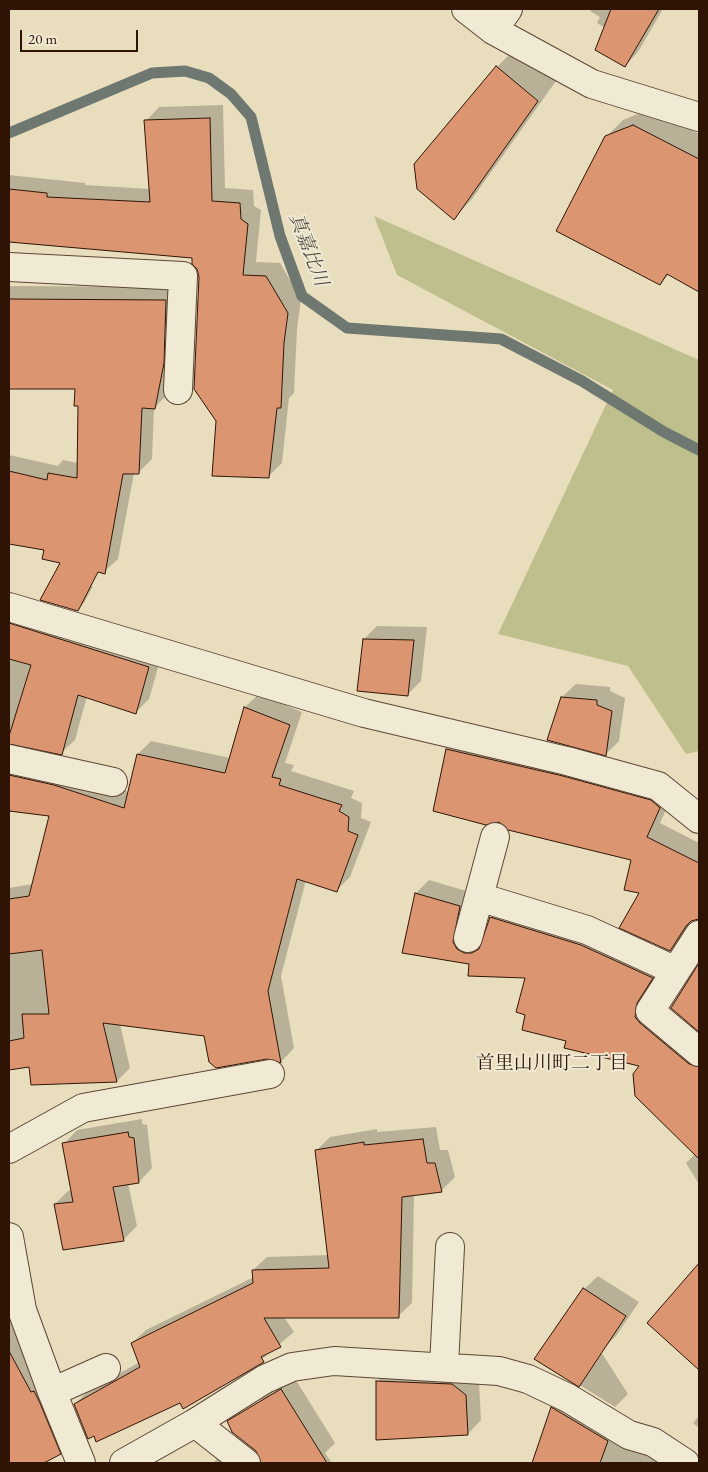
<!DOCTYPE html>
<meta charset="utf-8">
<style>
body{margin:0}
#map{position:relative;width:708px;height:1472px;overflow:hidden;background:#e8debd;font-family:"EB Garamond",serif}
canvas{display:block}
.frame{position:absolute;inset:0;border:10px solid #2f1406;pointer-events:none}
.scale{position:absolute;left:20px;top:30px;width:118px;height:22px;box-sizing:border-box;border:2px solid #2f1406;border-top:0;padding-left:6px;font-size:15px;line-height:18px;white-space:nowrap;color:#2f1406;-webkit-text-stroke:4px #f0ead4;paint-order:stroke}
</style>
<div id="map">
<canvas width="708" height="1472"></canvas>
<div class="frame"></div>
<div class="scale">20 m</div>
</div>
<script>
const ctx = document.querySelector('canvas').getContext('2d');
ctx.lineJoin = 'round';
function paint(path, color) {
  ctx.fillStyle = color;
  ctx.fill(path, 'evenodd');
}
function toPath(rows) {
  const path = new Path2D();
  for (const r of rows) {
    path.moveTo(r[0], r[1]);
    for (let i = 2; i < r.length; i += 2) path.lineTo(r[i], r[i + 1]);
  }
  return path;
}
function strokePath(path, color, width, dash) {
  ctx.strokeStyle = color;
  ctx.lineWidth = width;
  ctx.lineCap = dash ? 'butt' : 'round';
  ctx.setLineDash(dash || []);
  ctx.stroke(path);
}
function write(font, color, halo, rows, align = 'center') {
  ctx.font = font + ' "EB Garamond","Noto Serif JP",serif';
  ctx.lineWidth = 4;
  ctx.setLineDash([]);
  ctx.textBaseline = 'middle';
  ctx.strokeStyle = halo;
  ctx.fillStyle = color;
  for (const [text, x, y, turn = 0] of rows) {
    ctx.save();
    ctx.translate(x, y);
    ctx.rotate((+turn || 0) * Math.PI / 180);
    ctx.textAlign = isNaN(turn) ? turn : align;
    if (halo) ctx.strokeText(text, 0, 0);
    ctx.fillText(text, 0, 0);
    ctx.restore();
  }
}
const green = toPath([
 [374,216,699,360,699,751,686,754,628,666,498,634,613,390,397,275]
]);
const shadow = toPath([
 [592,9,663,9,638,52,625,66,605,28,597,23,600,17,590,11],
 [516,48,556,81,472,199,454,218,497,67],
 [223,105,225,188,253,190,254,206,261,210,256,262,280,263,301,299,297,329,294,393,289,398,282,463,268,477,217,421,200,277,194,257,9,240,9,175,85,183,85,185,150,189,146,121,159,107],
 [650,109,699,134,699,291,669,274,660,284,606,137,623,120],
 [9,286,179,287,168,394,154,408,152,459,138,473,134,473,118,559,104,572,100,571,94,577,62,562,45,549,9,543,9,455,58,466,63,460,78,463,79,405,76,388,9,388],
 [93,586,84,603,77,610,51,594],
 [9,604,162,654,149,699,135,713,87,696,75,740,61,753,9,743],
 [377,626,427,627,421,681,408,694,364,639],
 [576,684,610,687,610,691,625,698,619,741,606,754,562,697],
 [259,694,302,712,285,763,294,765,291,771,354,791,351,798,362,803,361,818,371,822,350,877,336,891,306,880,281,976,294,1048,281,1062,205,1035,120,1024,130,1068,117,1081,32,1083,30,1066,9,1069,9,888,33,884,50,815,9,809,9,752,129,792,138,754,151,741,230,758,245,707],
 [461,736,673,794,660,823,699,843,699,900,686,921,690,925,683,936,670,950,640,893,632,859,499,820,434,811,448,749],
 [429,880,473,893,477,940,484,940,491,917,504,904,665,964,650,988,699,1047,699,1184,686,1163,696,1153,642,1066,567,1041,527,1015,527,977,470,963,404,952,416,893],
 [699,966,699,1031,672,1008],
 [142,1119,142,1124,147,1125,152,1168,139,1182,128,1183,137,1226,124,1239,64,1249,55,1204,68,1191,72,1190,64,1144,77,1130],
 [436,1127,440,1150,448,1150,455,1177,441,1191,414,1194,412,1303,398,1316,284,1317,294,1332,262,1359,75,1404,89,1390,140,1362,132,1343,146,1330,254,1277,253,1270,267,1257,329,1255,317,1150,330,1137,377,1129,377,1132],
 [699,1266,699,1368,649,1323],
 [598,1276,639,1302,616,1336,603,1349,596,1344,628,1394,615,1407,536,1358,584,1289],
 [9,1315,45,1380,73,1440,60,1453,41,1463,9,1463],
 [391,1368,479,1382,481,1420,468,1434,377,1382],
 [294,1377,335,1443,325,1453,332,1463,263,1463,261,1456,235,1433,257,1404,270,1390],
 [568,1392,676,1463,533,1463,552,1408],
 [699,1416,699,1428,693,1423],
 [229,1446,254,1463,213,1463]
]);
const stream = toPath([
 [9,133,152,73,185,71,209,78,231,94,251,117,280,236,302,296,347,328,501,339,582,381,664,432,699,450]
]);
const building = toPath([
 [611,9,659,9,625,67,595,50,611,9],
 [496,66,538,101,454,220,417,189,414,164,496,66],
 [210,118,212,201,240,203,241,219,248,224,243,275,266,276,288,313,284,343,281,408,277,408,269,478,212,476,216,421,194,389,199,277,197,269,192,264,192,258,9,242,9,189,47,193,47,197,150,202,144,120,210,118],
 [633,125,699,159,699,292,667,274,660,285,556,231,605,136,633,125],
 [9,299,166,300,164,363,155,409,142,408,139,474,123,474,105,574,98,572,78,611,40,600,60,563,42,559,44,550,9,544,9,471,47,480,48,473,77,478,78,406,74,406,75,389,9,389,9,299],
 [9,623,149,667,136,714,78,695,62,755,9,744,9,736,31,665,9,659,9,623],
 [363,639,414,640,408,696,357,691,363,639],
 [561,697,597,700,597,705,612,711,606,756,547,740,561,697],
 [244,707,290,725,272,777,281,779,279,785,342,805,339,811,349,817,348,831,358,835,337,892,297,879,268,991,281,1063,267,1059,216,1068,209,1062,204,1036,103,1023,117,1082,31,1085,29,1067,9,1070,9,1041,24,1038,22,1014,49,1014,42,950,9,954,9,899,29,896,49,816,9,811,9,775,54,785,124,808,137,754,225,773,244,707],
 [446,749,563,776,651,800,660,808,647,837,699,863,699,919,691,921,686,926,670,951,619,928,639,893,624,890,631,860,508,830,499,822,486,825,433,811,446,749],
 [415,893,460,906,453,942,457,949,464,953,472,953,479,949,490,917,581,945,653,978,637,1003,635,1017,640,1023,689,1064,699,1067,699,1159,635,1096,633,1074,639,1066,564,1048,566,1041,522,1030,525,1015,516,1012,525,978,468,976,469,964,402,953,415,893],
 [699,963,699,1032,671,1008,699,963],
 [128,1132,129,1137,134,1138,139,1183,113,1187,124,1241,63,1250,54,1204,73,1202,62,1143,128,1132],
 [423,1139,427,1163,435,1163,442,1192,402,1197,399,1318,264,1318,281,1347,261,1357,264,1362,183,1409,180,1403,96,1442,94,1436,88,1439,74,1404,140,1367,131,1343,253,1283,252,1270,329,1268,315,1150,364,1142,364,1145,423,1139],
 [699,1263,699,1370,647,1323,699,1263],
 [583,1288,626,1316,579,1387,534,1359,583,1288],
 [9,1351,31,1392,34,1391,40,1403,61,1454,44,1463,9,1463,9,1351],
 [376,1381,452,1384,466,1395,468,1435,376,1440,376,1381],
 [281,1389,327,1463,261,1463,256,1451,232,1432,227,1421,281,1389],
 [551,1407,608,1441,600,1463,532,1463,551,1407]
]);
const minor = toPath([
 [466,9,493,30,592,84,699,117],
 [493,30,508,9],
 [9,267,183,276,178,390],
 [9,607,364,713,567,761,658,786,699,819],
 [9,759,113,782],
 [479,897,587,930,676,971],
 [699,935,650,1011,699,1052],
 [468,938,495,837],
 [9,1149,83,1108,270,1074],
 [9,1237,22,1310,52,1392,81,1463],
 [444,1366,450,1247],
 [52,1392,106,1368],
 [195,1423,246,1463],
 [124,1463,195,1423,265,1379,292,1367,334,1361,499,1371,528,1379,568,1398,629,1435,653,1442,685,1463]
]);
const waterNames = [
 ["真嘉比川",308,250,69]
];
const neighbourhoodNames = [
 ["首里山川町二丁目",552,1064]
];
paint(green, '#bebf8c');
paint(shadow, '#0003');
strokePath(stream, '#6e7870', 11);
paint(building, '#db9671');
strokePath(building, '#2f1406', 1);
strokePath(minor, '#5d4634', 30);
strokePath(minor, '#f0ead4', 28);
write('italic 19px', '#544e44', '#f0ead4', waterNames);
write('19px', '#2f1406', '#f0ead4', neighbourhoodNames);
</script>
